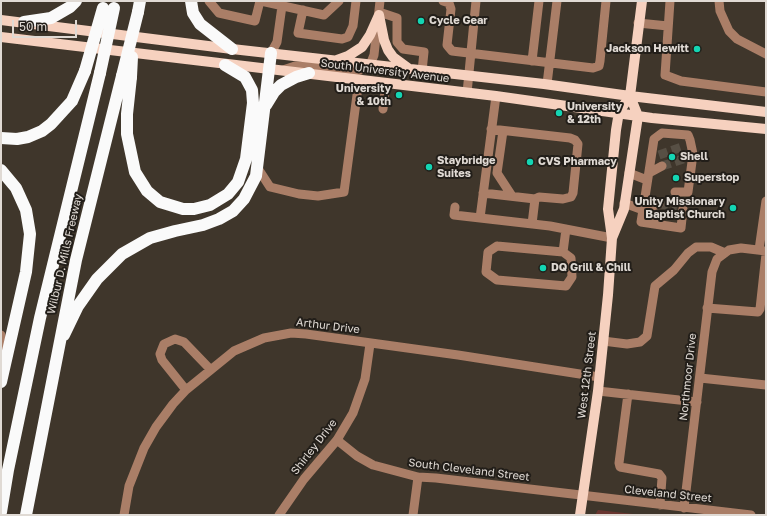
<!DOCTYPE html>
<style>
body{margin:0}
#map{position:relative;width:767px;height:516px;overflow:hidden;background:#3f362b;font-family:"Golos Text",sans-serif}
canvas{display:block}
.frame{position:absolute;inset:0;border:2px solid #e0dad4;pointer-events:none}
.scale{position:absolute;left:12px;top:20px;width:65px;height:18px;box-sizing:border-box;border:2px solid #e0dad4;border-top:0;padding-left:5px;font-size:12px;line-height:14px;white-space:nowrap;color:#e0dad4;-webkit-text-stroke:3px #221e19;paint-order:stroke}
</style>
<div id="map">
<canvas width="767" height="516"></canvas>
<div class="frame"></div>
<div class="scale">50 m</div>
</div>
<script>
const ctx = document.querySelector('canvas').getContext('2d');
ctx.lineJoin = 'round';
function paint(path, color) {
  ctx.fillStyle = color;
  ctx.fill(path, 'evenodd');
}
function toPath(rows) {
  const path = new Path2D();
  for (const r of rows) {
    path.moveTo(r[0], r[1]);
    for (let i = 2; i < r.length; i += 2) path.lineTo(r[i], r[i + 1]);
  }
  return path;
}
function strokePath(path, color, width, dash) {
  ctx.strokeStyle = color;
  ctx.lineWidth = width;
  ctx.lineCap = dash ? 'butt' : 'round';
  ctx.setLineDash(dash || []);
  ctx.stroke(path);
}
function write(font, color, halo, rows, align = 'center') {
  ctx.font = font + ' "Golos Text",sans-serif';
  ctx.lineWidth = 4;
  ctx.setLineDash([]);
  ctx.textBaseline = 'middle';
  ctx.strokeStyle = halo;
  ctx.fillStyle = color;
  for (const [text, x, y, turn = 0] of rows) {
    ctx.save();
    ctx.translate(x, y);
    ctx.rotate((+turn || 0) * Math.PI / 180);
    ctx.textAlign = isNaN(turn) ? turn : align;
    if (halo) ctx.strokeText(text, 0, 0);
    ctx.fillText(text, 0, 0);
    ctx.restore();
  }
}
const green = toPath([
 [598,510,642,515,595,515]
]);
const minorTunnel = toPath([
 [659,155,682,147],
 [662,166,686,158],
 [659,204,677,206]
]);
const minor = toPath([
 [209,1,219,13,255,21,260,1],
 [261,1,324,15,339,1],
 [443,1,449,3,451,9,447,45,452,51,593,68,599,66,600,61,606,1],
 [670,1,665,75,681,81,766,92],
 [719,1,720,11,729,31,737,39,766,54],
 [303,10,298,33,342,39,348,37,353,26,356,1],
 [379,12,397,18,397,42,403,49,424,52,422,71],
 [638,23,668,26],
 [271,53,277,42,282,6],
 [532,61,539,1],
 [283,70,295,66,306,66,353,72,365,69,370,65,374,55,380,1],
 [547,84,557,1],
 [467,93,476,1],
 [383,109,386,83],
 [491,129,570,138,575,140,578,144,573,193,571,197,563,199,539,197,535,199,532,224],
 [503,131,497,173,512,196],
 [257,167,270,187,299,194,318,196,344,192,359,80],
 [629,173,647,180],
 [649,173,662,166],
 [483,193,535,199],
 [624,203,643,210,641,222,681,228,683,209],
 [643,205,653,206,659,204],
 [455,207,454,215,550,226,612,238],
 [643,210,654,139,662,133,688,135,690,140,693,154,688,192,675,192],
 [480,218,496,96],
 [497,246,563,252,571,258,572,277,566,286,497,280,486,272,488,252,497,246],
 [759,250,766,201],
 [563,252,566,229],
 [707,308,758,312,760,309,766,254],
 [1,335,4,361],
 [603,341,627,344,640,342,647,336,655,286,674,270,688,253,696,247,711,247,725,253],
 [700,378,766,385],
 [186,390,162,360,160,354,164,344,175,339,184,342,210,369],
 [598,391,697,402],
 [628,394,619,463,620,467,659,474,662,478,660,505],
 [337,440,357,456,373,465,418,477,436,478,751,515],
 [684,508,712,272,717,259,729,250,741,248,766,251],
 [124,515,129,486,144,448,156,427,173,404,186,390,234,351,264,338,291,333,306,334,458,355,599,377],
 [279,515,304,479,337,440,353,413,365,379,370,344],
 [413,515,418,477]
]);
const major = toPath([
 [379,15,384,40,388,50,393,57,408,68],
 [1,20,232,49,544,84,630,96,766,112],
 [1,37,496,96,652,118,766,129],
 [337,60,348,56,362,47,370,35,379,15],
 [612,238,624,209,638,116,630,96],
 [580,515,598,391,608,295,612,238,608,209,616,130,619,112,630,96,642,1]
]);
const highway = toPath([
 [191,1,193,13,200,24,232,49],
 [138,12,140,1],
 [24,22,51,18,70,7,76,1],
 [131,77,127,114,127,134,135,172,147,191,160,202,183,209,194,209,210,205,228,194,238,182,246,159,253,103,252,90,245,77,225,65],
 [266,105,274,92,281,85,296,77,309,73],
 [1,138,17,139,28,137,42,131,51,124,72,101,85,71],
 [1,170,16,188,26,210,30,234,26,272,1,382],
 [64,335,78,306,97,279,122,254,150,238,175,231,203,225,219,219,233,211,244,199,256,176,271,53],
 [1,512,8,470,40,318,100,73],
 [26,515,76,260,122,76]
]);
const highwayBridge = toPath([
 [85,71,103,8],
 [100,73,114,8],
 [122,76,138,12],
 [131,77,132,57]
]);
const markers = [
 [421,21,4,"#14d5b3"],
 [697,49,4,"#14d5b3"],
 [399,95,4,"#14d5b3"],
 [559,113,4,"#14d5b3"],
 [672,157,4,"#14d5b3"],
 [530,162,4,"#14d5b3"],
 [429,167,4,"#14d5b3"],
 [676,178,4,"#14d5b3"],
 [733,208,4,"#14d5b3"],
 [543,268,4,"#14d5b3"]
];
const poiNames = [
 ["Cycle Gear",429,21],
 ["Jackson Hewitt",689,49,"right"],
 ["University",391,89,"right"],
 ["& 10th",391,102,"right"],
 ["University",567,107],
 ["& 12th",567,120],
 ["Shell",680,157],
 ["Staybridge",437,161],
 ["Suites",437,174],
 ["CVS Pharmacy",538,162],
 ["Superstop",684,178],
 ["Unity Missionary",725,202,"right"],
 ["Baptist Church",725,215,"right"],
 ["DQ Grill & Chill",551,268]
];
const streetNames = [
 ["South University Avenue",385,71,7],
 ["Wilbur D. Mills Freeway",65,254,-77],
 ["Arthur Drive",328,326,7],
 ["West 12th Street",587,375,-83],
 ["Northmoor Drive",688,377,-84],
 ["Shirley Drive",314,447,-52],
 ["South Cleveland Street",469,470,7],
 ["Cleveland Street",668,494,6]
];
paint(green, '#69352f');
strokePath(minorTunnel, '#574f44', 9, [9, 4.5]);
strokePath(minor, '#aa7e67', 9);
strokePath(major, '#f6d1bf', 10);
strokePath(highway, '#fafafa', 12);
strokePath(highwayBridge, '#fafafa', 12);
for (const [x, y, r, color] of markers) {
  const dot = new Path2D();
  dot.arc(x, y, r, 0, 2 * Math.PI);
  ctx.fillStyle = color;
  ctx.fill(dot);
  strokePath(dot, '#221e19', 1.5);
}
write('bold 11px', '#e0dad4', '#221e19', poiNames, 'left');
write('11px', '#e0dad4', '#221e19', streetNames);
</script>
